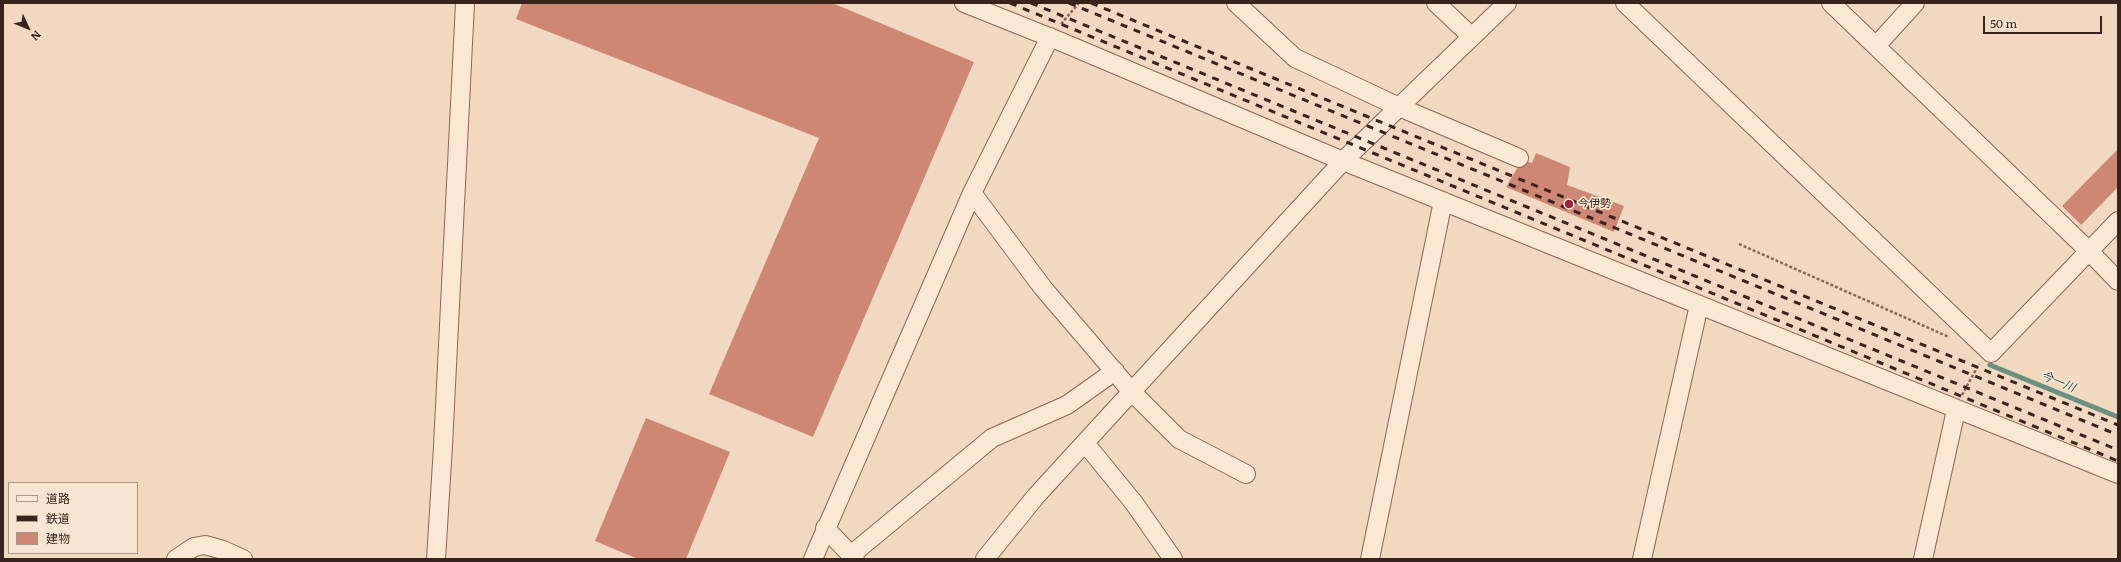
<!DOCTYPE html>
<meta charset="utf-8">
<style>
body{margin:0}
#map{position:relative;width:2121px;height:562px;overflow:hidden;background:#f0d8c1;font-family:Literata,"Noto Sans JP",serif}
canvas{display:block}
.frame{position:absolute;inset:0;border:4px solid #39241d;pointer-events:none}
.legend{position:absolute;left:8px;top:482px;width:130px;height:72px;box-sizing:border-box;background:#f7e4d1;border:1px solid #ab9789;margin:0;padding:5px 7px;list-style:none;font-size:12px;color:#39241d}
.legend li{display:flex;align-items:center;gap:8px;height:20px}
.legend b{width:20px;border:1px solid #ab9789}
.north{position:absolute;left:8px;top:8px;width:40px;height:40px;-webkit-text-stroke:3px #f7e4d1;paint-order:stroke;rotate:134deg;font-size:11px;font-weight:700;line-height:16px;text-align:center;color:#39241d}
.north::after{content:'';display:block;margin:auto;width:14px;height:18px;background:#39241d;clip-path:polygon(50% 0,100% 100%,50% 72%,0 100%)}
.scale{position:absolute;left:1983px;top:16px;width:119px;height:18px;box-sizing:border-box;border:2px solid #39241d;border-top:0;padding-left:5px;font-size:12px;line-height:14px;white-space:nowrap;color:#39241d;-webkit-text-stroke:3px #f7e4d1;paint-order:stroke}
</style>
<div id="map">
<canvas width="2121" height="562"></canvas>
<div class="frame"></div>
<ul class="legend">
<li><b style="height:5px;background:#fae7d4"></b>道路</li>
<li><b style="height:5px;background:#39241d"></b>鉄道</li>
<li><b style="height:11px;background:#cf8775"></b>建物</li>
</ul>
<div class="north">N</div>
<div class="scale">50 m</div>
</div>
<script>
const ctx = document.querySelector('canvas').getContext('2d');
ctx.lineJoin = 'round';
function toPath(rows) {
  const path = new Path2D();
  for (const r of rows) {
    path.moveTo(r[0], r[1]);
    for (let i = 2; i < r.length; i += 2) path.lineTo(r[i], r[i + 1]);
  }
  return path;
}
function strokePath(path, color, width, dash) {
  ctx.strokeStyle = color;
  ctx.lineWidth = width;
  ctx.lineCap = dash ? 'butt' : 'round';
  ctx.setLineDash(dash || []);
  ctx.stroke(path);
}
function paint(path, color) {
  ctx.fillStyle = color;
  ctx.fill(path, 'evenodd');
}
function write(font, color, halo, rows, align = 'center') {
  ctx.font = font + ' Literata,"Noto Sans JP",serif';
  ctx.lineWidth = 3.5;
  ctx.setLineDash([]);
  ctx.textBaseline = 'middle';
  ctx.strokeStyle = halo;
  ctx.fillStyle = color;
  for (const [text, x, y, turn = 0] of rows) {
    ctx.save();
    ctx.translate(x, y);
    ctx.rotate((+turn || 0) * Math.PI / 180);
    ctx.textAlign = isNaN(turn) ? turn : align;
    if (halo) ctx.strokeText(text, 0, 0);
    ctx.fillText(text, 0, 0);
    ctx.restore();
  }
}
const stream = toPath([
 [1990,365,2118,417]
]);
const building = toPath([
 [522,3,832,3,974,62,813,437,709,394,819,138,516,19],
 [2118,149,2118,187,2081,225,2062,206],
 [1536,153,1570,167,1567,185,1624,206,1614,232,1506,187,1522,160,1532,163],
 [646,418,730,452,686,559,638,559,595,541]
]);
const path = toPath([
 [1061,24,1079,3],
 [1739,244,1949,337],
 [1962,395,1979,364]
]);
const street = toPath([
 [964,3,1064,43,1343,161,2118,474],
 [1236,3,1295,58,1399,107,1519,158],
 [1436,3,1472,37],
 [1625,3,1991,353,2118,221],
 [1831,3,2089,251,2118,281],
 [1876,46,1915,3],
 [972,193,1043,288,1132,392,1179,439,1246,474],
 [1085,443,1134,503,1173,559],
 [825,528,855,559],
 [851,555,992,438,1067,405,1115,371],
 [176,559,194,547,205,545,223,550,243,559],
 [436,559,443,446,465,3],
 [813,559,972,193,1050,37],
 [985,559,1036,496,1343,161,1507,3],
 [1370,559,1443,201],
 [1642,559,1699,305],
 [1923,559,1956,410]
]);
const rail = toPath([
 [1010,3,2118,461],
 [1031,3,2118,450],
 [1069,3,2118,435],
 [1091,3,2118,425]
]);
const markers = [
 [1569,204,5,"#9b253f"]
];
const poiNames = [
 ["今伊勢",1578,204]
];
const waterNames = [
 ["今一川",2058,382,22]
];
strokePath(stream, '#6a907f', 5);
paint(building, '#cf8775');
strokePath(street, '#8a6758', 20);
strokePath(path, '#8a6758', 2.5, [3, 2]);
strokePath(street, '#fae7d4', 18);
strokePath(rail, '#39241d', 3, [7, 7]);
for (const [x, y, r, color] of markers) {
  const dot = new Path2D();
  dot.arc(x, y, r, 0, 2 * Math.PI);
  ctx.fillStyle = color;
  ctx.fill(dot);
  strokePath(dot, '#f7e4d1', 1.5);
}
write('11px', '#39241d', '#f7e4d1', poiNames, 'left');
write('italic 12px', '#2b594c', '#f7e4d1', waterNames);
</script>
